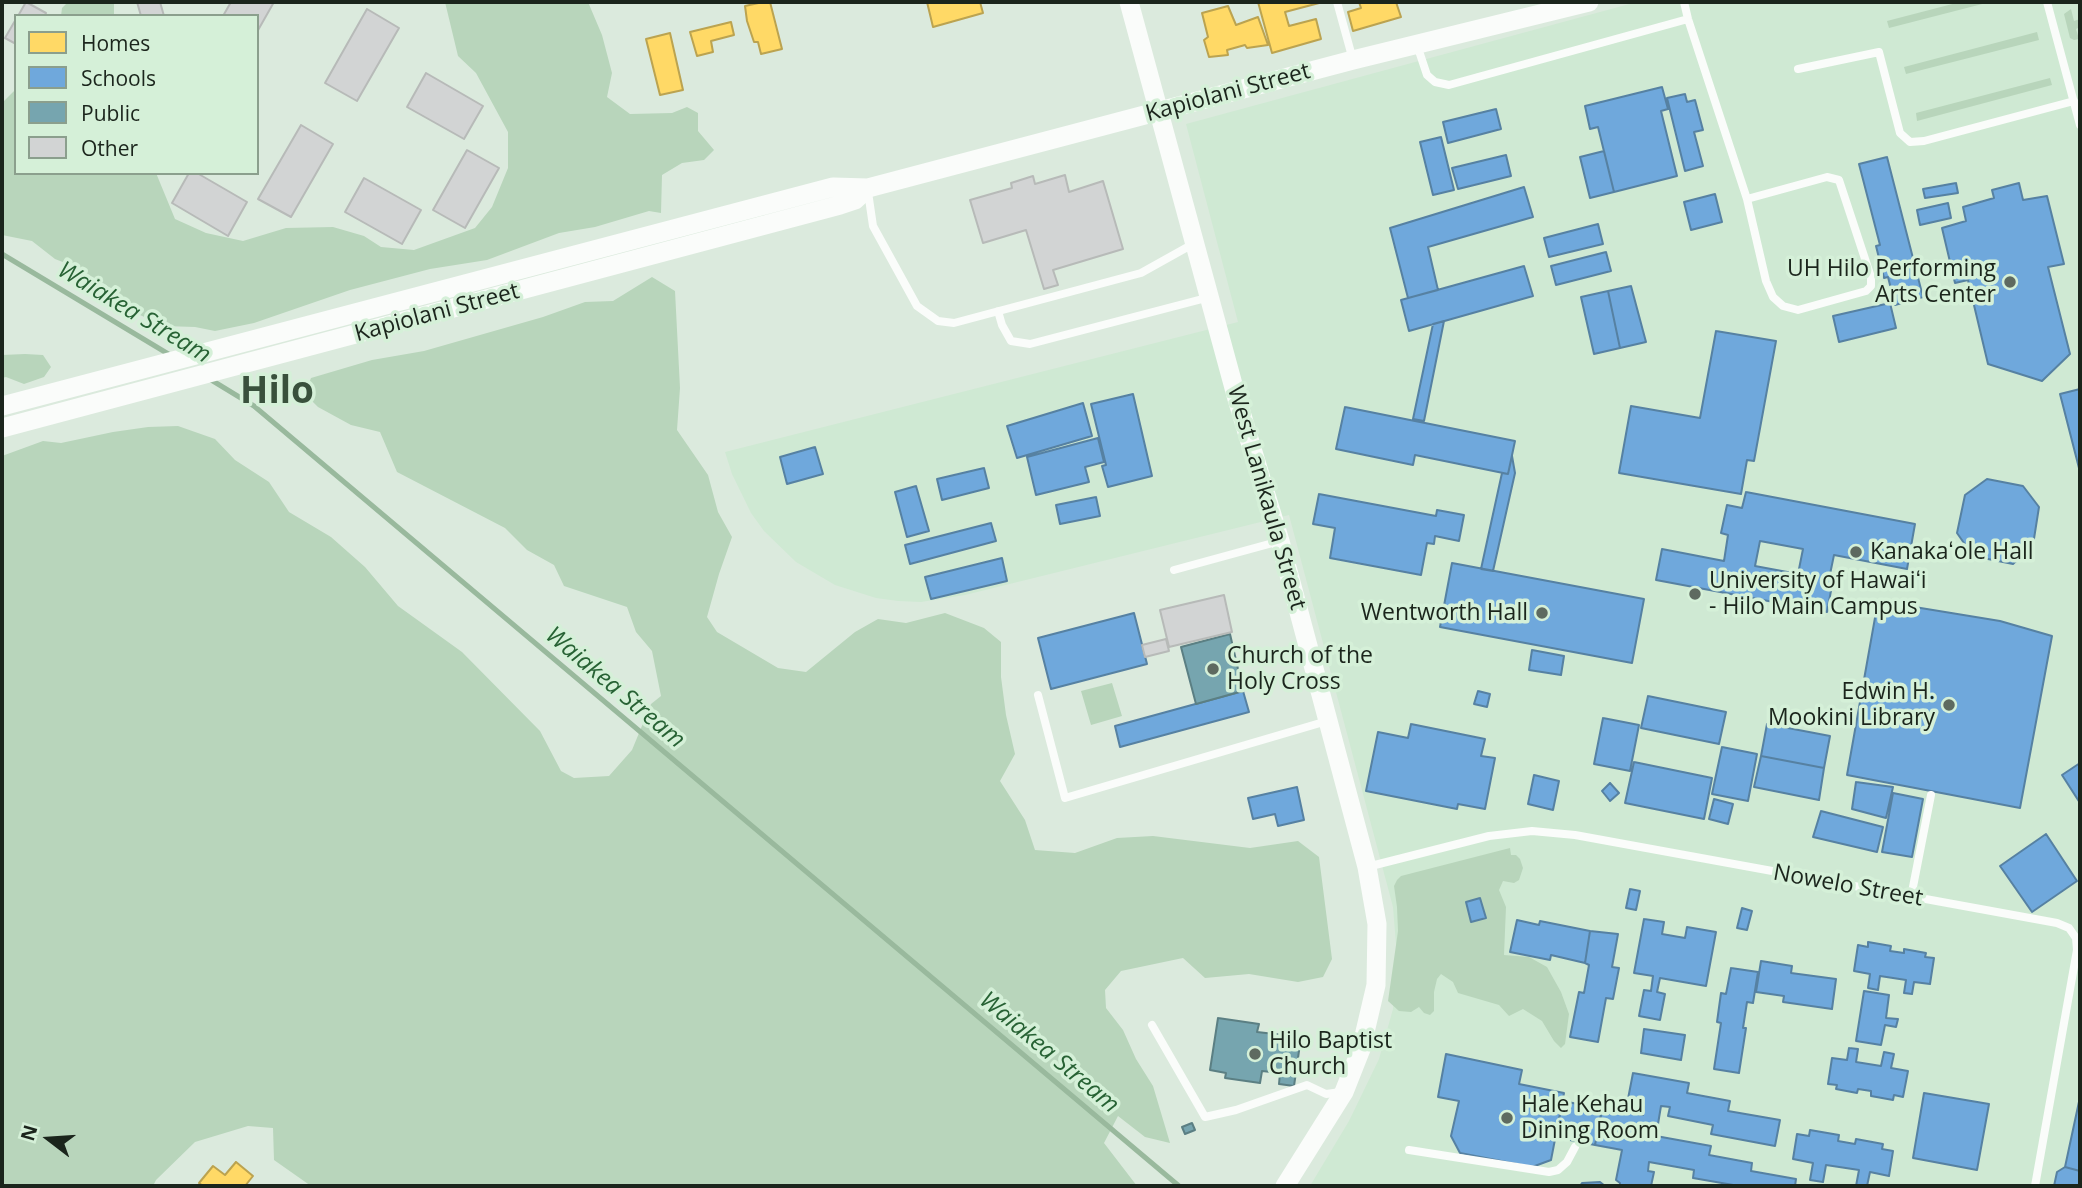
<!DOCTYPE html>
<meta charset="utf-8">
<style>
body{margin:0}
#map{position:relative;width:2082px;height:1188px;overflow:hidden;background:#dbeadd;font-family:"Open Sans",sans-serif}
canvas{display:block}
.frame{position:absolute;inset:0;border:4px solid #1b251c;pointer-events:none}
.legend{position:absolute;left:14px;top:14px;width:245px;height:161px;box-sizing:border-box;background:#d5f0d8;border:2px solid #8b9f8d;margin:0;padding:9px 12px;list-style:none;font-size:21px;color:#1b251c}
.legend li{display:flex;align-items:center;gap:14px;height:35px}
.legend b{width:35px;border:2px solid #8b9f8d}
.north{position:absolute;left:14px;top:1104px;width:70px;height:70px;-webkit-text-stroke:5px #d5f0d8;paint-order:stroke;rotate:287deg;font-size:19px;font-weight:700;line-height:28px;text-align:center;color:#1b251c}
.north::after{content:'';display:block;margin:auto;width:24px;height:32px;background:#1b251c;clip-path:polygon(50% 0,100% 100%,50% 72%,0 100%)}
</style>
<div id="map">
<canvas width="2082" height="1188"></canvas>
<div class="frame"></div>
<ul class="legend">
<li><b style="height:19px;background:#ffd966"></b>Homes</li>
<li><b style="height:19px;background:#6fa8dc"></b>Schools</li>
<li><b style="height:19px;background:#76a5af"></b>Public</li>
<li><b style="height:19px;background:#d2d4d4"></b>Other</li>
</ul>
<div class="north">N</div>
</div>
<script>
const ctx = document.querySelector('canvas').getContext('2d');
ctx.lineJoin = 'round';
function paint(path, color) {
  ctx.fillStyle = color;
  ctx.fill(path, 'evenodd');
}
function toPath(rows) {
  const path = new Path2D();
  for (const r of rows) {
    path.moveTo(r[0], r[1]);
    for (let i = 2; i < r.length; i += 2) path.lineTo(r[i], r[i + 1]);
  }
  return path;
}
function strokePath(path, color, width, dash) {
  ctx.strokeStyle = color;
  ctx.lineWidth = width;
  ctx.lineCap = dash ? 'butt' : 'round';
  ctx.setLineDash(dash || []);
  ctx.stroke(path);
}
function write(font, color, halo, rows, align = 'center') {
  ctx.font = font + ' "Open Sans",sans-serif';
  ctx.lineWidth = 7;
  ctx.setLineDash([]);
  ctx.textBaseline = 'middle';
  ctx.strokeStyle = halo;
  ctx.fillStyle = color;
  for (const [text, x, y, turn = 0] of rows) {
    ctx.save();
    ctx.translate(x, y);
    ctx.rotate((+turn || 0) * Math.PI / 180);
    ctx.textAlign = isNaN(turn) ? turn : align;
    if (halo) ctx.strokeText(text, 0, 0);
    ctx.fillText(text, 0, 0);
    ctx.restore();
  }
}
const built = toPath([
 [1637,2,2080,2,2080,1186,1310,1186,1349,1121,1379,1059,1393,1009,1397,956,1393,907,1289,515,965,595,921,602,898,601,876,598,835,585,796,562,764,531,751,513,732,474,725,452,1238,322,1186,124]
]);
const green = toPath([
 [68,2,114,2,114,16,61,16,62,8],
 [445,2,588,2,602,35,612,73,607,97,630,114,672,113,687,107,698,113,698,131,714,150,704,160,682,163,662,175,661,213,649,211,595,227,559,233,487,260,430,269,350,290,254,323,215,331,195,327,164,326,140,315,106,285,73,266,55,259,32,241,2,235,2,103,16,89,16,173,156,173,175,219,206,233,243,241,286,228,333,227,364,236,381,247,414,250,475,228,492,207,508,168,508,132,476,73,458,56],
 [1960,2,1990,2,1889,28,1887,21],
 [2071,9,2074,21,2080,19,2080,27,2076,29,2079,39,2074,40,2070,38,2064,14],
 [2037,32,2039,40,1906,74,1904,67],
 [2050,78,2052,85,1917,121,1916,113],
 [652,277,675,291,680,388,677,430,708,475,718,512,732,537,719,574,707,617,717,632,778,668,806,672,855,632,878,619,906,623,945,613,984,628,1001,642,1001,677,1006,715,1015,754,1000,781,1025,820,1035,850,1075,853,1117,838,1153,836,1250,848,1298,841,1319,857,1332,959,1323,977,1298,982,1249,974,1205,978,1183,958,1121,971,1105,990,1106,1008,1123,1030,1136,1059,1153,1086,1170,1143,1145,1137,1118,1116,1104,1143,1137,1186,311,1186,274,1160,273,1128,248,1126,195,1142,156,1180,153,1186,2,1186,2,456,43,441,61,443,113,432,148,427,178,426,215,439,235,460,269,482,289,512,331,537,365,567,398,606,462,652,540,731,561,771,574,778,609,776,632,750,651,704,661,696,652,651,636,632,627,607,564,586,554,565,527,550,505,528,397,472,380,432,351,425,318,407,305,394,311,378,372,360,424,351,543,317,585,302,613,301],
 [25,354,43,355,51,367,44,377,24,384,6,377,2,378,2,355],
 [1112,683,1122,716,1091,725,1081,691],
 [1510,848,1511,855,1516,855,1520,859,1523,868,1519,880,1514,883,1503,881,1499,890,1506,907,1504,955,1529,957,1547,967,1561,992,1569,1014,1565,1044,1561,1048,1554,1041,1542,1021,1523,1009,1509,1016,1499,1005,1458,993,1453,982,1441,974,1437,979,1434,992,1434,1011,1430,1015,1424,1013,1419,1007,1411,1012,1399,1011,1388,1001,1398,931,1397,907,1394,886,1397,880,1401,876]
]);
const homes = toPath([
 [763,2,770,2,782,49,761,54,758,42,754,42,747,21,745,6,763,2],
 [927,2,980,2,983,13,933,27,927,2],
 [1258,2,1323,2,1285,12,1289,26,1316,19,1321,39,1272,53,1258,2],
 [1359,2,1396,2,1401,17,1353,31,1348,12,1361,8,1359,2],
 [1228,6,1236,25,1258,17,1268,45,1247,48,1245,45,1227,50,1228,55,1209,57,1204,40,1208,37,1202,13,1228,6],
 [731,22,734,35,711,41,713,52,697,56,690,32,731,22],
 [670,33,683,90,660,95,646,39,670,33],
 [236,1162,253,1176,245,1186,203,1186,199,1183,213,1166,225,1175,236,1162]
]);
const schools = toPath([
 [1662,87,1668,109,1661,111,1677,176,1614,192,1598,127,1590,129,1585,106,1662,87],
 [1685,94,1687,102,1695,100,1703,130,1694,132,1703,166,1685,171,1667,98,1685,94],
 [1496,109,1501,129,1448,143,1443,122,1496,109],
 [1441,137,1454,190,1433,195,1420,142,1441,137],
 [1604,151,1614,192,1590,198,1580,157,1604,151],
 [1506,155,1511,176,1458,189,1452,168,1506,155],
 [1887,157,1923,297,1895,305,1888,277,1884,278,1876,246,1880,245,1859,164,1887,157],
 [1956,183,1958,193,1925,198,1923,189,1956,183],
 [2019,183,2023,200,2047,196,2064,264,2048,267,2070,354,2042,381,1988,364,1968,280,1955,283,1942,228,1966,221,1963,207,1994,198,1992,190,2019,183],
 [1524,187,1533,217,1428,247,1438,290,1408,298,1390,228,1524,187],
 [1715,194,1722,222,1691,230,1684,202,1715,194],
 [1948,203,1951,218,1920,225,1917,210,1948,203],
 [1598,224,1603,244,1549,257,1544,238,1598,224],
 [1606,252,1611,271,1556,285,1551,266,1606,252],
 [1524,266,1533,296,1409,331,1401,300,1524,266],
 [1631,286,1646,342,1620,348,1608,291,1631,286],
 [1608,291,1620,348,1594,354,1581,297,1608,291],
 [1890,303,1896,328,1839,342,1833,316,1890,303],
 [1444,321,1424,421,1413,419,1433,324,1444,321],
 [1716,331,1776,341,1754,461,1747,460,1741,494,1619,473,1631,406,1700,418,1716,331],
 [2080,389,2080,472,2060,394,2080,389],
 [1133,394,1152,476,1108,487,1102,466,1106,465,1091,404,1133,394],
 [1083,403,1092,436,1017,458,1007,426,1083,403],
 [1345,407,1515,441,1508,474,1415,455,1413,465,1336,449,1345,407],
 [1098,438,1104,462,1085,467,1089,482,1036,495,1027,457,1098,438],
 [815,447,823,474,787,484,780,457,815,447],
 [1512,456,1515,473,1493,571,1481,569,1502,473,1508,474,1512,456],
 [984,468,989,488,942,500,937,479,984,468],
 [1987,479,2023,486,2039,507,2033,545,2013,564,1973,556,1957,533,1965,495,1987,479],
 [916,486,929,531,907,537,895,492,916,486],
 [1746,492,1915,524,1907,569,1834,555,1829,579,1833,580,1827,612,1656,580,1662,549,1724,561,1728,535,1721,533,1727,505,1742,508,1746,492],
 [1760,541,1803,549,1798,574,1755,566,1760,541],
 [1319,494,1436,516,1437,510,1464,515,1459,541,1435,536,1434,544,1427,543,1421,575,1330,558,1335,528,1313,524,1319,494],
 [1096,497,1100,516,1060,524,1056,505,1096,497],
 [991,523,996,541,910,564,905,545,991,523],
 [1002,558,1007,581,931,599,925,577,1002,558],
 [1452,563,1644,599,1632,663,1440,627,1452,563],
 [1878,601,2000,621,2052,636,2020,808,1847,775,1878,601],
 [1134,613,1147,664,1051,689,1038,638,1134,613],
 [1532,650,1564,656,1561,675,1529,670,1532,650],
 [1243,691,1249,712,1120,747,1115,726,1243,691],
 [1478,691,1490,694,1487,707,1474,704,1478,691],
 [1648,696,1726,712,1719,744,1641,728,1648,696],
 [1603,718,1639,725,1630,771,1594,764,1603,718],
 [1411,724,1485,739,1481,756,1495,758,1485,809,1458,804,1457,809,1366,791,1378,732,1408,738,1411,724],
 [1767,724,1830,736,1824,768,1761,756,1767,724],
 [1722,747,1757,754,1748,801,1712,794,1722,747],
 [1761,756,1824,768,1819,800,1754,787,1761,756],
 [1634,762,1712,778,1704,819,1625,803,1634,762],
 [2080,763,2080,803,2062,775,2080,763],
 [1534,775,1559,781,1553,810,1528,804,1534,775],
 [1856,782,1893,787,1886,818,1852,809,1856,782],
 [1610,783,1619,793,1610,801,1602,791,1610,783],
 [1297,787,1304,820,1278,826,1275,814,1253,819,1248,798,1297,787],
 [1893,793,1923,799,1912,857,1882,852,1893,793],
 [1714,799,1733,804,1728,824,1709,819,1714,799],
 [1821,811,1883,827,1877,852,1813,837,1821,811],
 [2046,834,2077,881,2032,912,2000,866,2046,834],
 [1630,889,1640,891,1636,910,1626,908,1630,889],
 [1480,898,1486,918,1471,922,1466,902,1480,898],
 [1742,908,1752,911,1747,930,1737,928,1742,908],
 [1644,919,1664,922,1662,934,1685,938,1687,927,1716,932,1706,986,1660,978,1657,992,1665,994,1660,1020,1639,1016,1644,990,1651,991,1653,976,1634,973,1644,919],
 [1517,920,1539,925,1540,921,1590,931,1585,963,1551,955,1550,960,1510,952,1517,920],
 [1590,931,1618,934,1612,967,1619,968,1613,999,1606,998,1598,1042,1570,1037,1579,992,1584,993,1589,965,1585,963,1590,931],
 [1868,942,1891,946,1890,951,1904,953,1904,949,1926,953,1925,957,1934,958,1930,984,1914,982,1912,994,1904,993,1906,980,1880,976,1878,990,1868,988,1870,974,1854,971,1858,945,1868,947,1868,942],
 [1761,961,1792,966,1791,973,1836,979,1832,1009,1783,1002,1784,996,1756,992,1761,961],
 [1731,968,1758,972,1753,1003,1747,1002,1743,1028,1746,1028,1739,1073,1714,1069,1721,1023,1717,1022,1721,993,1726,994,1731,968],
 [1864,991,1889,995,1886,1018,1898,1019,1896,1027,1885,1025,1881,1045,1856,1041,1864,991],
 [1644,1029,1685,1035,1681,1060,1641,1053,1644,1029],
 [1849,1048,1858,1049,1856,1062,1881,1066,1884,1052,1894,1054,1891,1068,1908,1071,1903,1097,1894,1095,1893,1100,1871,1096,1871,1091,1858,1089,1857,1093,1836,1089,1837,1085,1828,1084,1832,1058,1847,1060,1849,1048],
 [1446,1054,1522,1070,1519,1084,1564,1093,1551,1160,1532,1167,1460,1153,1451,1136,1459,1101,1438,1097,1446,1054],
 [1633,1073,1689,1083,1687,1093,1730,1101,1728,1111,1780,1120,1775,1146,1711,1134,1713,1125,1668,1116,1670,1107,1661,1106,1656,1136,1711,1146,1709,1155,1752,1163,1751,1171,1796,1179,1795,1186,1739,1186,1693,1178,1694,1170,1649,1162,1648,1171,1654,1172,1651,1186,1620,1186,1620,1183,1616,1180,1622,1150,1595,1145,1604,1101,1639,1108,1638,1114,1643,1115,1644,1107,1627,1104,1633,1073],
 [1924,1093,1989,1104,1977,1170,1913,1158,1924,1093],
 [2080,1097,2080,1171,2065,1167,2080,1097],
 [1563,1101,1602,1109,1595,1145,1555,1137,1563,1101],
 [1810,1130,1839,1135,1838,1141,1855,1144,1856,1139,1883,1144,1882,1149,1893,1151,1889,1176,1870,1172,1867,1186,1856,1186,1859,1170,1826,1165,1823,1182,1810,1180,1813,1163,1793,1159,1797,1134,1809,1136,1810,1130],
 [2065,1167,2080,1171,2080,1186,2054,1186,2057,1172,2065,1167],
 [1600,1182,1605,1186,1580,1186,1582,1183,1600,1182]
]);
const public = toPath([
 [1230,634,1243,691,1196,704,1181,647,1230,634],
 [1218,1018,1259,1024,1257,1032,1301,1037,1294,1086,1279,1084,1280,1073,1262,1071,1260,1083,1225,1078,1226,1073,1210,1070,1218,1018],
 [1192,1123,1195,1130,1185,1134,1182,1127,1192,1123]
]);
const stream = toPath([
 [2,254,170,355],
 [208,378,254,406,1179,1186]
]);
const building = toPath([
 [26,2,46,13,45,16,18,16,26,2],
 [137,2,160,2,164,16,141,16,137,2],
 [231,2,274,2,257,32,257,16,223,16,231,2],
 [367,9,399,28,357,101,325,83,367,9],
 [16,19,16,44,5,38,16,19],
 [426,73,483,106,464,139,407,107,426,73],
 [301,125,333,144,291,217,258,199,301,125],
 [467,150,499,168,465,228,433,210,467,150],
 [189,173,197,173,247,202,228,236,172,203,189,173],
 [1065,175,1069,192,1103,181,1123,249,1053,270,1058,285,1044,289,1026,230,983,243,970,200,1012,188,1011,183,1033,176,1035,184,1065,175],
 [364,178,421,210,402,244,345,212,364,178],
 [1224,595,1232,632,1169,647,1160,610,1224,595],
 [1166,639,1169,651,1145,657,1142,645,1166,639]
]);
const service = toPath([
 [1337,2,1353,60],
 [1684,2,1688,19,1747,199,1766,281,1773,297,1783,306,1798,310,1866,291,1871,286,1871,277,1839,180,1827,177,1747,199],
 [2047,2,2080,125],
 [1417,45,1427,75,1435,82,1449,85,1688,19],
 [1798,69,1879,52,1900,133,1910,142,1924,141,2074,101],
 [868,192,873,226,917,306,938,321,954,323,1141,273,1193,244],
 [998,311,1002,325,1011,341,1030,344,1210,297],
 [1174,570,1280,541],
 [1038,695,1065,798,1327,721],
 [1367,867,1489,836,1532,831,1575,835,2057,923,2069,928,2076,938,2077,950,2035,1186],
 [1911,897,1931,795],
 [1152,1025,1205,1117,1236,1110,1307,1085,1326,1094,1341,1092],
 [1409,1150,1549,1172,1558,1170,1567,1162,1575,1147]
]);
const tertiary = toPath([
 [1129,2,1237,399,1280,541,1367,867,1377,924,1376,985,1361,1049,1344,1092,1285,1186],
 [2,406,833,187,868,188,1353,60,1589,2],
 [2,428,840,205,855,200,868,188]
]);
const markers = [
 [2010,282,7,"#5e6a60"],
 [1856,552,7,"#5e6a60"],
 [1695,594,7,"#5e6a60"],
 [1542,613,7,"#5e6a60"],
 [1213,669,7,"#5e6a60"],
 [1949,705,7,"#5e6a60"],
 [1255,1054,7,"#5e6a60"],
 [1507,1118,7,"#5e6a60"]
];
const streetNames = [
 ["Kapiolani Street",1228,93,-15],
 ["Kapiolani Street",437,313,-15],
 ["West Lanikaula Street",1266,498,74],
 ["Nowelo Street",1848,886,10]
];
const poiNames = [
 ["UH Hilo Performing",1996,269,"right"],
 ["Arts Center",1996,295,"right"],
 ["Kanakaʻole Hall",1870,552],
 ["University of Hawaiʻi",1709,581],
 ["- Hilo Main Campus",1709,607],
 ["Wentworth Hall",1528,613,"right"],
 ["Church of the",1227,656],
 ["Holy Cross",1227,682],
 ["Edwin H.",1935,692,"right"],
 ["Mookini Library",1935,718,"right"],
 ["Hilo Baptist",1269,1041],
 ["Church",1269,1067],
 ["Hale Kehau",1521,1105],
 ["Dining Room",1521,1131]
];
const waterNames = [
 ["Waiakea Stream",134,313,31],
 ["Waiakea Stream",615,688,40],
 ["Waiakea Stream",1049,1053,40]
];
const townNames = [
 ["Hilo",277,392]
];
paint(built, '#cfe9d3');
paint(green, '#b8d5bb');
paint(homes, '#ffd966');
strokePath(homes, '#bba350', 2);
paint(schools, '#6fa8dc');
strokePath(schools, '#5681a2', 2);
paint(public, '#76a5af');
strokePath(public, '#5b7f83', 2);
strokePath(stream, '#99b99d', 5);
paint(building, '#d2d4d4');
strokePath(building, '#b7bab8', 2);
strokePath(service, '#fafcfa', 8);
strokePath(tertiary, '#fafcfa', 19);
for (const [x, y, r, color] of markers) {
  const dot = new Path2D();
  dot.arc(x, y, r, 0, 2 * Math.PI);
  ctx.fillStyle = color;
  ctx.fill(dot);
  strokePath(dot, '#d5f0d8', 2.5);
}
write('23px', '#1b251c', '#d5f0d8', streetNames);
write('23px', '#1b251c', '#d5f0d8', poiNames, 'left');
write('italic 24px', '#276234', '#d5f0d8', waterNames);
write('bold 37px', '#39513c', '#d5f0d8', townNames);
</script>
